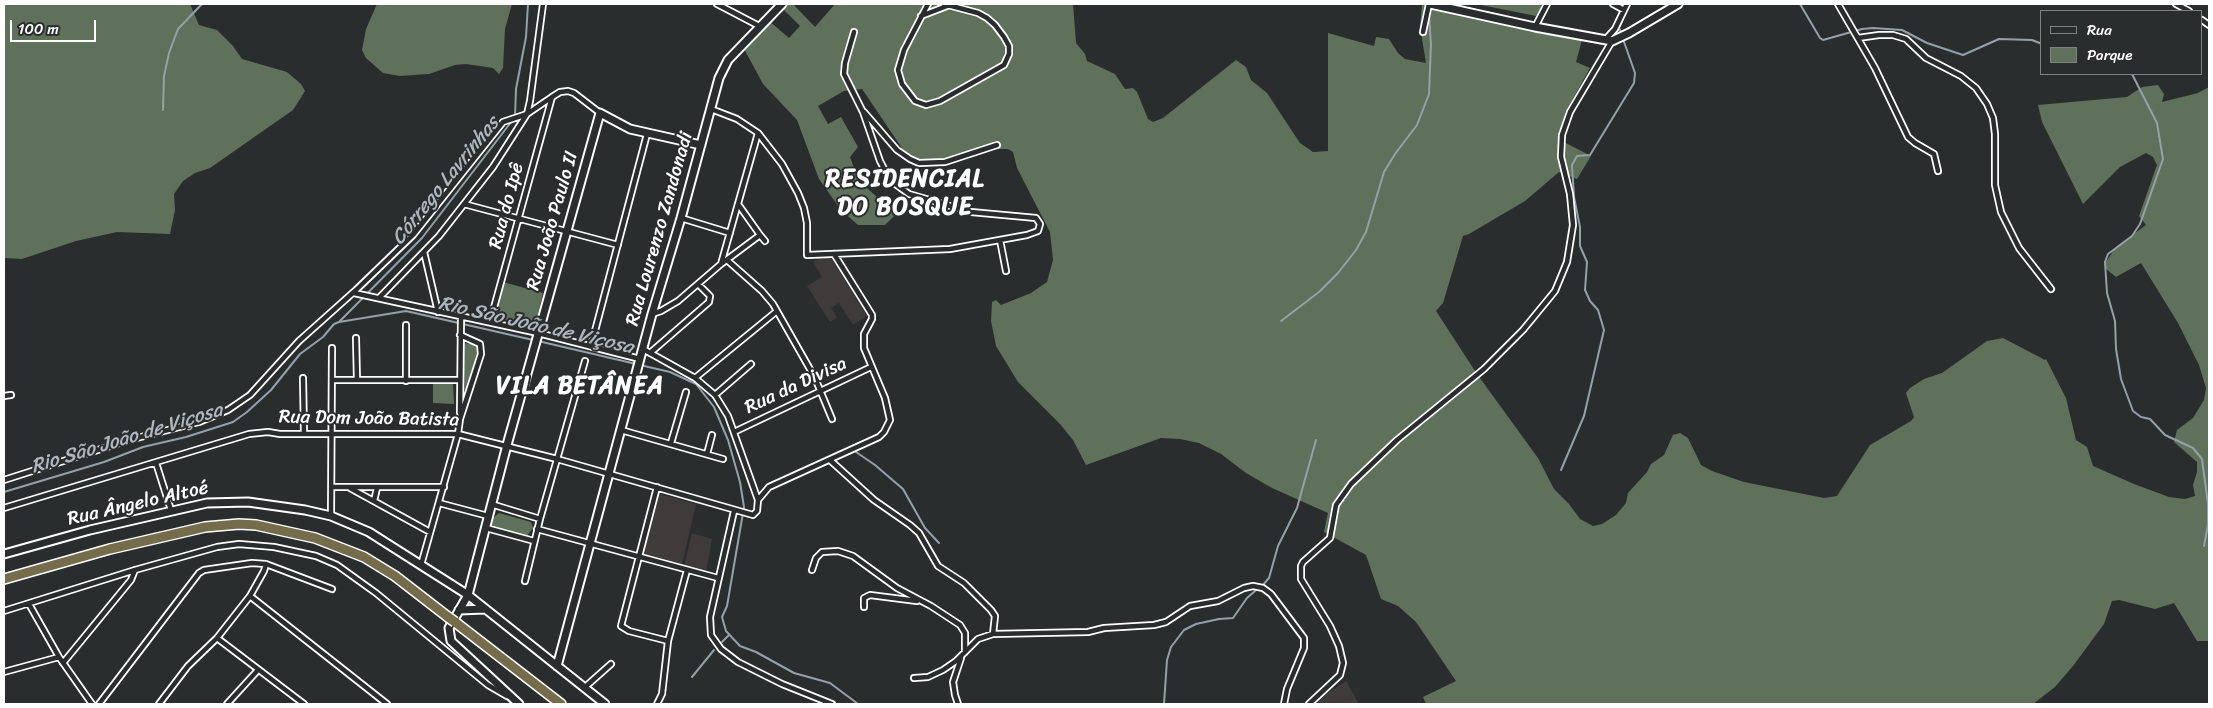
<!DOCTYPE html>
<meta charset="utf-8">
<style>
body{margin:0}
#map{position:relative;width:2213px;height:708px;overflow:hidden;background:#2a2d2e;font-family:Sriracha,sans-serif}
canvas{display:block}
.frame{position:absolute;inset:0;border:5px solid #fff;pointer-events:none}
.legend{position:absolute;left:2040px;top:10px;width:162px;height:65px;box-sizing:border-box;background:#2a2d2e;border:1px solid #7f8182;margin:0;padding:6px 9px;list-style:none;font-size:15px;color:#fff}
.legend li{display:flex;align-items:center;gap:10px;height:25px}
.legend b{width:25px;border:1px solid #7f8182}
.scale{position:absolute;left:10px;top:20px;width:86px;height:22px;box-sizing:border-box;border:2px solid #fff;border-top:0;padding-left:6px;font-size:15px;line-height:18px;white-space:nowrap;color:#fff;-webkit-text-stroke:4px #2a2d2e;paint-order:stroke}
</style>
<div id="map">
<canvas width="2213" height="708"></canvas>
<div class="frame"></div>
<ul class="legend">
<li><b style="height:6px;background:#2a2d2e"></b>Rua</li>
<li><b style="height:14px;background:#5f715a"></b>Parque</li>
</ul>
<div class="scale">100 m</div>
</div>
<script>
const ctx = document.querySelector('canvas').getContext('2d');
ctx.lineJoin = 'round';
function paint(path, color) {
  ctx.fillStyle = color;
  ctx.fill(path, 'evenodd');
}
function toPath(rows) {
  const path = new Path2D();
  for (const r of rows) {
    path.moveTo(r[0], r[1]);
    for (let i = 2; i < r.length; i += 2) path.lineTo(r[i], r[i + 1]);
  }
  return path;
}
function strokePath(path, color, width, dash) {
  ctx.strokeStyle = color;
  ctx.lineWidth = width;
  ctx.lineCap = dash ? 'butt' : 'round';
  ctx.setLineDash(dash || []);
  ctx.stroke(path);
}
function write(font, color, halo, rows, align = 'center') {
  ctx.font = font + ' Sriracha,sans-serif';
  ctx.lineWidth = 4;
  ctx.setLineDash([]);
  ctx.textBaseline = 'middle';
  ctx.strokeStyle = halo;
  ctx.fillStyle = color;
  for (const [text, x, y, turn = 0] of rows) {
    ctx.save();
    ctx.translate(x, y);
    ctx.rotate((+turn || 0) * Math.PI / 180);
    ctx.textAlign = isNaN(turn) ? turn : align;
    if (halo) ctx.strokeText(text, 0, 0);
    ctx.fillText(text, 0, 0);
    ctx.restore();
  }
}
const built = toPath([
 [828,253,867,316,853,325,839,303,831,308,837,317,830,322,807,286,822,277,813,262],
 [656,493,696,504,682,565,641,553],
 [692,533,712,539,706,572,684,566],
 [1346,681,1359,704,1315,704,1328,693]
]);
const green = toPath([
 [4,4,190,4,199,25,217,30,233,46,242,59,287,72,301,84,305,91,293,110,210,168,195,173,183,181,174,194,175,210,170,234,117,232,76,241,22,259,4,258],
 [377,4,512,4,505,29,503,68,499,74,493,68,466,64,455,65,429,74,400,76,383,73,366,58,362,50,366,29],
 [782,4,793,4,815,27,835,4,1073,4,1076,43,1085,54,1087,61,1115,74,1125,89,1133,88,1137,92,1148,119,1153,122,1163,118,1236,60,1246,67,1251,80,1267,93,1300,143,1313,152,1328,151,1328,33,1374,46,1376,37,1389,39,1398,53,1405,59,1426,63,1420,27,1422,4,1436,4,1583,36,1576,62,1590,68,1565,113,1560,140,1591,156,1577,179,1559,172,1525,201,1469,234,1463,236,1443,303,1436,311,1477,374,1538,458,1554,489,1569,504,1580,519,1593,526,1602,524,1616,515,1626,503,1628,493,1647,472,1651,464,1664,455,1673,435,1680,433,1688,438,1701,465,1712,471,1744,482,1824,498,1837,496,1870,445,1911,421,1914,417,1906,393,1910,388,1924,379,1942,373,1987,341,2003,338,2045,360,2046,359,2066,398,2076,440,2087,447,2093,466,2134,484,2169,497,2185,499,2195,496,2193,485,2197,472,2197,462,2174,442,2177,430,2193,418,2204,400,2206,388,2199,365,2178,323,2141,263,2116,277,2106,269,2106,262,2116,247,2146,225,2139,216,2157,165,2153,157,2146,153,2120,167,2083,204,2042,122,2038,105,2127,97,2142,87,2158,85,2164,94,2162,102,2198,93,2209,87,2209,641,2197,641,2174,603,2155,609,2119,600,2112,601,2104,624,2073,666,2055,687,2033,704,1426,704,1423,697,1456,681,1416,622,1398,606,1381,599,1366,555,1324,532,1328,513,1272,488,1246,473,1221,454,1199,443,1180,439,1161,438,1086,465,1073,440,1060,424,1018,382,996,346,991,321,992,302,996,300,1001,305,1031,293,1047,282,1053,260,1050,232,1017,168,1013,152,1008,149,989,149,935,161,916,160,904,151,862,89,844,91,818,106,828,124,841,117,858,147,850,157,859,181,896,214,885,225,858,225,841,210,819,179,797,120,763,84,742,45,768,20,789,38,800,26,780,6],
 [1476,4,1544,4,1536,16],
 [503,282,543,293,535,326,493,317],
 [463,343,478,345,479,352,465,396],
 [433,383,453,384,454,404,433,403],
 [499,513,531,522,533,528,527,536,494,527,491,524,491,520]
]);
const stream = toPath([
 [1800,4,1820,38,1823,40,1862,29,1873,28,1902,30,1927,43,1963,55,1999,39,2032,40,2042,44],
 [1622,34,1619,28,1625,13],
 [2132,74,2157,123,2163,159,2140,224,2132,236,2108,254,2105,262,2107,293,2115,321,2116,349,2121,379,2133,411,2141,417,2150,419,2165,435,2193,448,2202,459,2208,504,2208,525,2204,546],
 [163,110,164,76,169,53,178,29,202,4],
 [1281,321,1319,292,1338,273,1356,250,1366,232,1384,172,1395,154,1417,125,1429,94,1431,44,1429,15],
 [339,322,422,238,515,117,516,89,526,37,528,4],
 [538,341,636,364],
 [640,365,670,372,696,384,714,407,728,440,740,482,744,507,727,606,722,617,726,631,740,646,756,652,794,673,830,683,858,704],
 [856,452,875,465,903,489,925,528,939,543],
 [1561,470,1584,416,1604,330,1598,310,1590,301,1585,290,1587,262,1580,246,1580,227,1574,197,1572,165,1577,156,1590,155,1634,83,1635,73,1623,39],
 [4,492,104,462,143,447,186,437,233,422,247,412,271,390,300,354,323,337,334,324,339,322,406,311,533,340],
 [1262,586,1269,578,1278,546,1297,508,1316,440],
 [722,642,729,635],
 [692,677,714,650],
 [1164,704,1167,660,1171,647,1184,630,1196,624,1219,619,1233,618,1247,598,1255,591]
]);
const street = toPath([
 [717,4,761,27],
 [928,4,904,50,898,70,902,84,915,101,926,105,940,101,1004,65,1009,54,1009,46,1004,37,995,25,987,18,978,13,944,4],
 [1613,4,1624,10],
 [1838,4,1875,68,1908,137,1915,143,1934,154,1938,171],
 [2176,4,2189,11],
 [921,16,947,6],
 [2202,20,2209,25],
 [1535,27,1547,4],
 [1423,32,1429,4],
 [1858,38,1879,35,1893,35,1906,39,1926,58,1961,76,1976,88,1987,104,1993,118,1995,134,1995,185,2001,212,2019,248,2051,289],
 [1605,40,1615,29,1627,4],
 [711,109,737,119,758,133,782,164,798,193,804,208,807,223,807,255,950,249,1027,235,1038,231,1040,224,1036,218,971,212,909,194,890,180,880,161,863,112,844,74,845,63,854,32],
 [864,112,897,150,910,159,919,163,945,162,997,145],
 [464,204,618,245],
 [738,204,760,235],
 [681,218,730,233],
 [1000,240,1006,271],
 [424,252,438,312],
 [727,260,762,291,773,304,815,378,832,419],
 [721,264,758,133],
 [354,293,538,333,640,359],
 [379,298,439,236,493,167,527,114,552,97,560,92,568,91,574,93,600,113],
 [652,314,661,311,678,301,721,264,760,235,765,241],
 [490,322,552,97],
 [356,338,357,380],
 [591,346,647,134],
 [643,349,695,378,715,395,728,416,758,500],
 [650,353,709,302,710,296,699,285],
 [303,378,304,434],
 [695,378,777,311],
 [332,380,460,380],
 [406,381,406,325],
 [715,395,751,364],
 [4,396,11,395],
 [460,413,461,317],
 [621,430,723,459],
 [734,432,871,367],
 [671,443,686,392],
 [707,454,712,435],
 [831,461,874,500,910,525,919,533,938,566,964,583,991,610,995,616,993,634],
 [156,463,171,510],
 [4,480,129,440,199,422,228,410,250,395,299,341,356,290,413,235,503,122,527,114,530,101,543,4],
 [332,487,444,487],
 [657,487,621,626,629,631,668,641],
 [350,488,430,532],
 [374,501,377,488],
 [439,503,488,516],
 [491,504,540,519],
 [4,508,249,434,268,432,280,434,458,434,557,459,753,515,757,511,758,500,769,487,879,437,884,432,890,420,885,398,864,348,864,334,872,319,872,315,834,254],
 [734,511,710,617,711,635,721,649,738,662,782,684,832,704],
 [331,516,332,348],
 [486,528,534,541],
 [537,529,718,578],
 [421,565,458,434,460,419,481,354,480,344,460,335],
 [812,570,816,558,822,552,838,551,853,556,897,588,931,606,960,625,965,633,965,652],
 [525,581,540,519,585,361],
 [250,596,387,704],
 [29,604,59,657,92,704],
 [864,607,864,598,870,595,917,601],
 [4,611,135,570,217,547,239,544,274,547,316,556,337,565,376,593,488,685,507,696],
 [217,638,304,704],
 [63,663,131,580,135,570],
 [4,672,59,657],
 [914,678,928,677,943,670,956,661,978,639,993,634,1088,632,1104,628,1154,625,1166,622,1190,606,1218,601,1244,588,1253,586,1263,588,1271,594,1304,638,1304,648,1287,689,1284,704],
 [584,688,611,664],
 [99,704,199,573,204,570,252,563,266,564,332,589],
 [159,704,188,666,217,638,250,596,264,571,266,564],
 [227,704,258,670],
 [657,704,662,694,668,641,687,570],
 [958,704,955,695,953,682,961,658],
 [1309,704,1340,675,1343,663,1339,646,1330,626,1301,579,1301,566,1303,562,1330,538,1336,505,1351,484,1397,440,1484,369,1523,330,1555,291,1567,262,1573,225,1570,194,1561,157,1562,135,1570,112,1612,41]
]);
const secondary = toPath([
 [1430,4,1535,27,1612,41,1629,33,1678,4],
 [4,554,90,530,207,503,248,502,305,510,331,516,369,532,468,595,605,704],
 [459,610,485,609],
 [557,666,652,314,681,218,719,78,728,60,782,4],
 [519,704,451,641,449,628,468,595,507,445,600,113,630,129,701,145]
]);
const highway = toPath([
 [4,579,110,549,205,527,239,524,256,525,315,538,364,557,395,576,448,617],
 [455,622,561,704]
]);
const highwayBridge = toPath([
 [448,617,455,622]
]);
const streetNames = [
 ["Rua do Ipê",507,206,-75],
 ["Rua João Paulo II",553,221,-74],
 ["Rua Lourenzo Zandonadi",660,229,-74],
 ["Rua da Divisa",796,386,-25],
 ["Rua Dom João Batista",369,419,1],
 ["Rua Ângelo Altoé",138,504,-13]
];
const waterNames = [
 ["Córrego Lavrinhas",446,181,-51],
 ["Rio São João de Viçosa",536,326,13],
 ["Rio São João de Viçosa",127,439,-17]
];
const districtNames = [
 ["RESIDENCIAL",905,180],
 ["DO BOSQUE",905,208],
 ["VILA BETÂNEA",580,387]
];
paint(built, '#3f3b3a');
paint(green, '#5f715a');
strokePath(stream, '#95a0aa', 2);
strokePath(street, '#fff', 8);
strokePath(secondary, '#fff', 11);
strokePath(highway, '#fff', 12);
strokePath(street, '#2a2d2e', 4.5);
strokePath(secondary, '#2a2d2e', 7);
strokePath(highway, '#746c4b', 9);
strokePath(highwayBridge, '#fff', 12, []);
strokePath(highwayBridge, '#746c4b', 9);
write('19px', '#fff', '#2a2d2e', streetNames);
write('italic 20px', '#b0b7bf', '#2a2d2e', waterNames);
ctx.letterSpacing = '1px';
write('bold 24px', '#fff', '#2a2d2e', districtNames);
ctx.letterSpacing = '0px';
</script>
